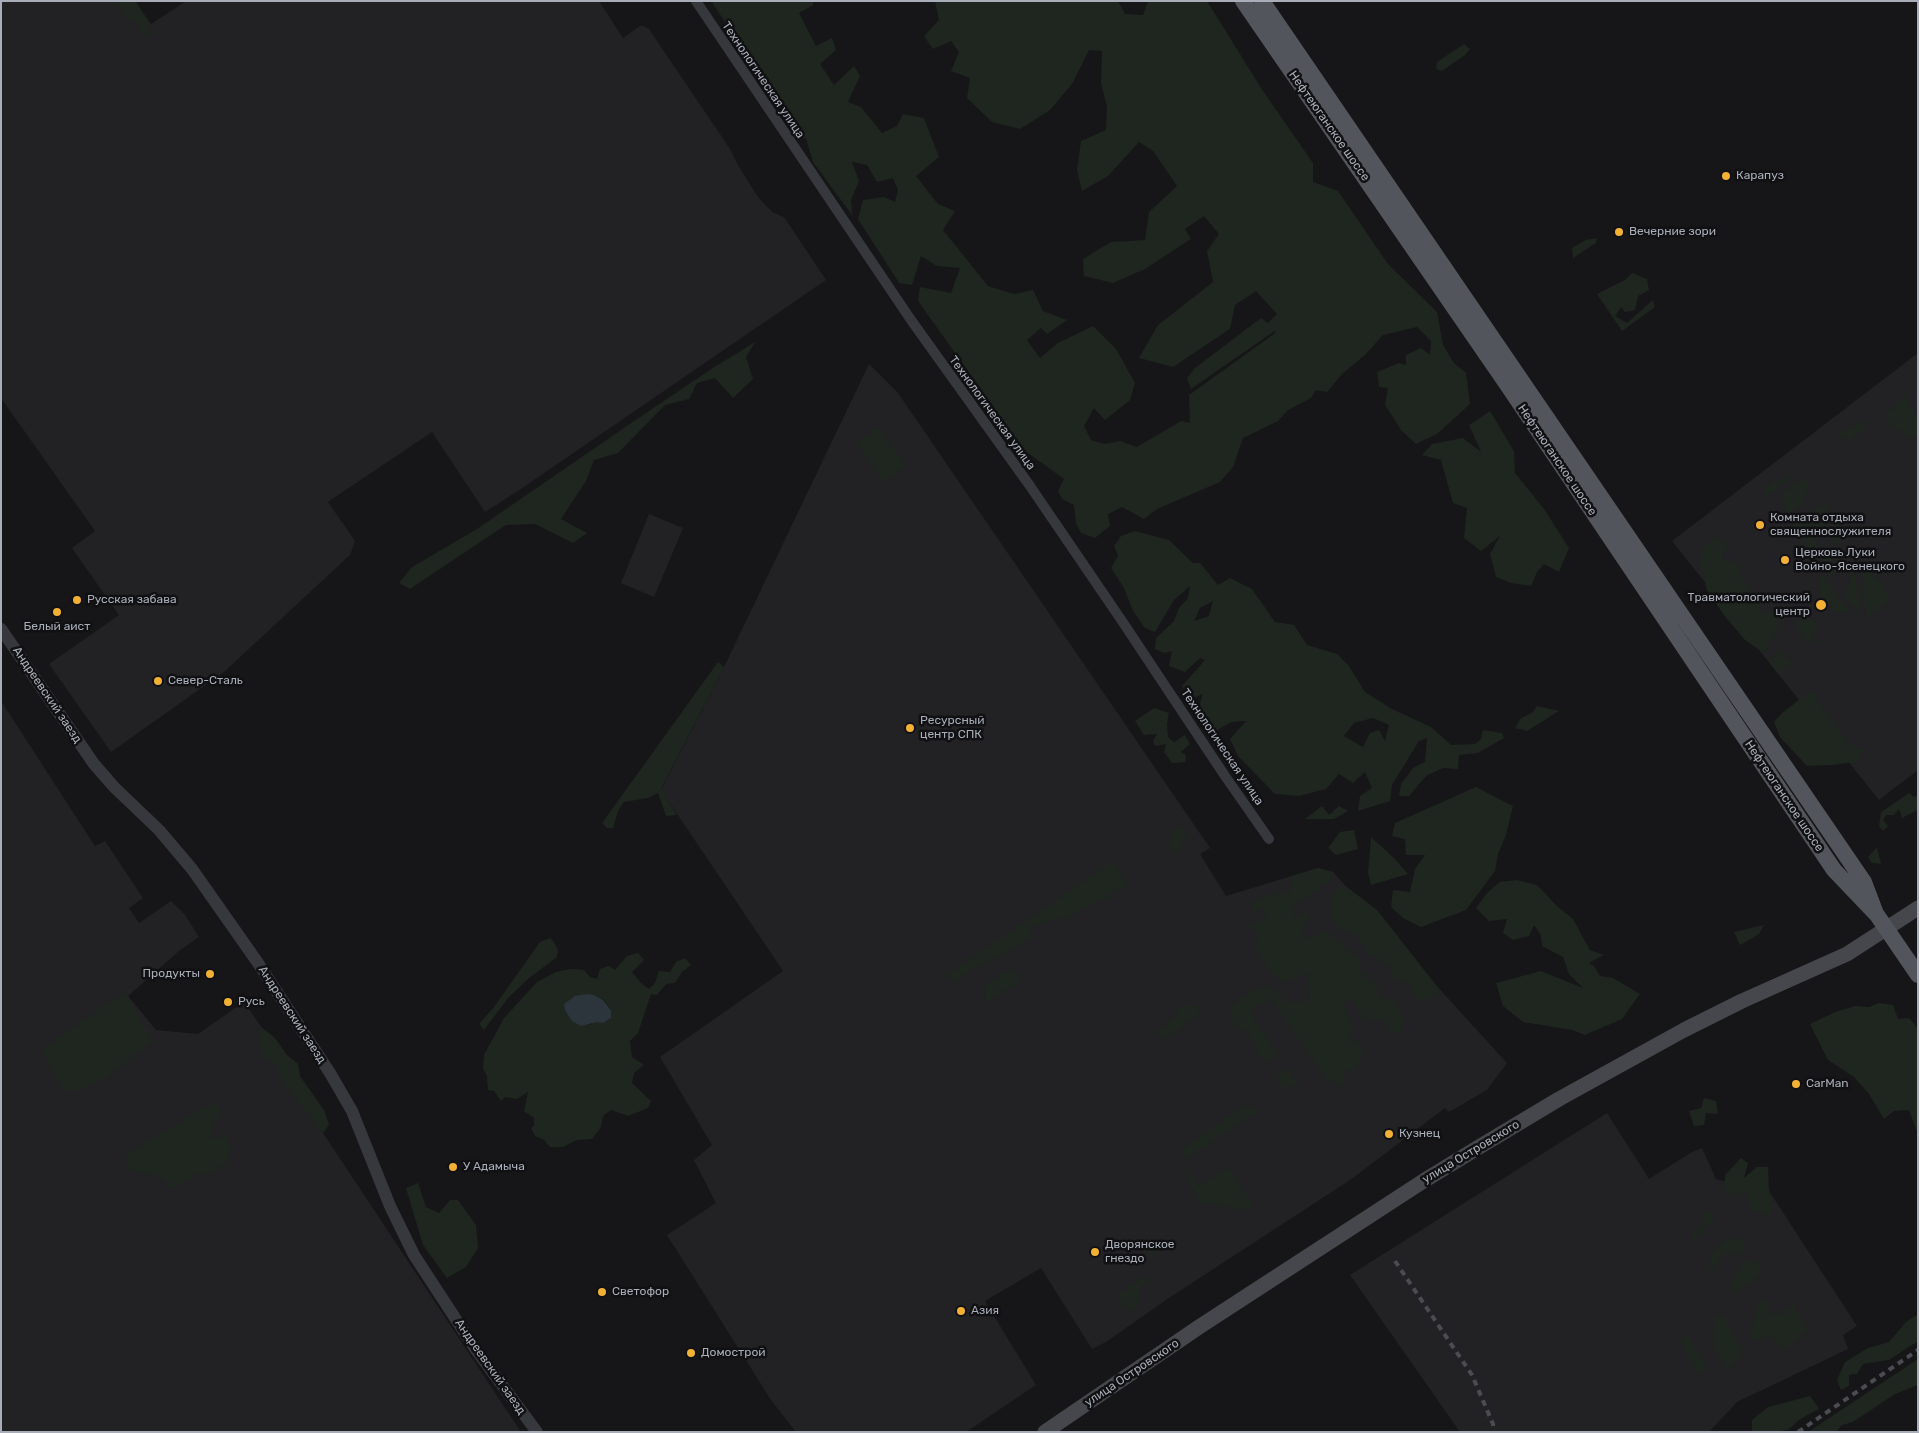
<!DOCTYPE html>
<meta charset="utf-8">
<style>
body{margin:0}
#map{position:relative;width:1919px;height:1433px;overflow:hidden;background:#161618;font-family:Rubik,sans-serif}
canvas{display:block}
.frame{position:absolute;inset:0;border:2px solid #a8adb8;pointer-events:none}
</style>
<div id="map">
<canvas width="1919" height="1433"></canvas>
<div class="frame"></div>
</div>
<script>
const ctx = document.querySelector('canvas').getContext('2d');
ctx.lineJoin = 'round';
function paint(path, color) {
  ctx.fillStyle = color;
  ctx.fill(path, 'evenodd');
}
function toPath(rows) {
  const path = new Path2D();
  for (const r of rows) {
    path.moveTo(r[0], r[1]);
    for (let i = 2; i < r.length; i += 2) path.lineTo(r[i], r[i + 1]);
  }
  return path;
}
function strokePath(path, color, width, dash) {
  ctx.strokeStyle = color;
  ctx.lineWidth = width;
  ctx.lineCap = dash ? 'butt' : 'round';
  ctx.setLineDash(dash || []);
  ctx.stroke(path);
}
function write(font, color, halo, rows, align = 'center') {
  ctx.font = font + ' Rubik,sans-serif';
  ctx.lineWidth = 5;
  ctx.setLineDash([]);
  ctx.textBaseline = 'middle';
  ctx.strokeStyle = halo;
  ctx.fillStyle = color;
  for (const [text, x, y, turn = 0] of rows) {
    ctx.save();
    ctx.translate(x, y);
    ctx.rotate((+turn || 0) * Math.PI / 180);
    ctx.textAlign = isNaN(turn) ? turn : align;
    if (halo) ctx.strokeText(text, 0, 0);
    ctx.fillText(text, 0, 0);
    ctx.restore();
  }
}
const built = toPath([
 [1,1,135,1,151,24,186,1,599,1,623,38,640,26,644,26,649,29,730,149,739,167,758,197,772,212,784,217,826,280,518,491,485,512,432,432,328,502,355,541,350,555,224,672,111,752,49,664,119,615,72,548,95,531,1,398],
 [1918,353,1918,770,1879,800,1672,541],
 [869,364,898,393,1210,848,1200,854,1226,896,1318,868,1333,872,1507,1063,1487,1090,1449,1112,1445,1108,1353,1178,1169,1298,1106,1342,1092,1349,1041,1268,985,1301,1036,1385,966,1432,796,1432,771,1400,667,1235,716,1203,694,1160,712,1145,660,1057,783,971,661,790,724,667],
 [649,514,683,528,654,597,621,583],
 [1,701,95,846,105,841,143,898,129,908,139,923,171,901,185,915,199,937,179,951,128,996,156,1030,198,1034,244,1002,329,1124,323,1133,521,1432,1,1432],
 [1607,1113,1649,1179,1692,1152,1702,1148,1716,1179,1771,1194,1857,1326,1843,1335,1848,1349,1737,1402,1709,1432,1460,1432,1350,1275]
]);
const green = toPath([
 [115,1,135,1,151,25,145,28,150,35,143,38,139,26,127,19],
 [711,1,813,1,813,5,799,13,816,46,832,38,836,50,820,64,834,85,854,66,860,76,848,102,861,107,882,133,897,126,903,114,924,118,939,157,916,176,938,204,955,211,943,230,988,286,1014,294,1033,290,1043,311,1067,320,1047,334,1041,328,1027,340,1040,358,1058,343,1093,326,1116,349,1135,383,1130,400,1105,420,1094,408,1084,426,1091,440,1104,444,1120,441,1137,447,1181,421,1190,423,1189,395,1274,334,1276,330,1191,389,1187,378,1195,368,1261,318,1268,323,1277,314,1256,291,1235,305,1230,329,1173,367,1139,358,1158,325,1213,282,1207,251,1219,234,1204,216,1185,229,1191,239,1145,269,1113,283,1084,276,1083,259,1111,242,1145,240,1149,212,1177,186,1153,151,1139,142,1108,176,1082,191,1077,170,1081,141,1106,130,1107,107,1101,83,1102,51,1089,50,1072,84,1050,110,1020,129,992,122,967,98,970,78,951,71,959,52,951,41,933,49,924,36,939,20,935,1,1118,1,1125,14,1143,15,1148,1,1207,1,1263,91,1313,163,1313,182,1338,191,1388,264,1437,312,1443,345,1454,363,1466,373,1470,404,1437,434,1416,444,1401,430,1385,405,1388,388,1379,387,1377,372,1399,363,1406,365,1406,355,1421,348,1430,355,1431,341,1417,327,1383,335,1365,355,1342,374,1327,392,1316,390,1311,398,1288,410,1278,421,1243,438,1233,467,1220,482,1157,509,1144,519,1122,507,1108,514,1110,526,1095,538,1081,533,1076,523,1074,505,1062,499,1058,491,1064,479,1025,451,918,301,920,287,951,293,960,268,937,266,921,256,912,285,899,283,858,219,863,200,884,197,895,202,898,190,893,178,877,182,867,165,852,162,859,181,851,200,852,215,813,162,806,138,799,139,771,91],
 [1464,44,1470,49,1465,55,1442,71,1436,69,1437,62],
 [1597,238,1596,243,1573,258,1572,248,1586,240],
 [1632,273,1647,279,1649,290,1638,296,1635,310,1625,312,1621,307,1615,316,1627,323,1653,300,1655,307,1622,331,1597,294,1625,280],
 [755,342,746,357,753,379,733,398,715,378,697,383,689,399,665,405,618,453,594,460,586,481,561,519,587,533,573,543,535,524,506,525,410,589,399,583,412,567,477,529,637,419,713,368],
 [1906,395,1910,408,1916,416,1918,415,1918,434,1909,438,1903,432,1894,428,1885,415],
 [1490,411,1514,451,1515,473,1544,509,1569,548,1559,572,1544,564,1537,572,1531,586,1511,583,1496,577,1490,554,1500,536,1481,551,1464,538,1467,508,1453,503,1441,460,1422,455,1432,444,1463,438,1481,452,1469,425],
 [1860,422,1867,422,1864,430,1843,445,1847,438,1836,437,1842,431,1848,431],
 [878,427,906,466,884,482,856,443],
 [1792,472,1789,482,1781,483,1776,491,1766,495,1763,491,1774,481,1785,479],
 [1803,477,1810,487,1800,505,1789,515,1784,506,1784,492],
 [1824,504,1834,517,1817,534,1816,543,1824,552,1835,557,1831,562,1834,565,1839,565,1839,572,1833,573,1831,577,1793,527,1796,523,1812,514,1816,508],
 [1839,523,1845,534,1837,544,1831,543,1831,530],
 [1135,531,1169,540,1193,563,1200,563,1218,585,1230,578,1252,589,1275,622,1294,625,1307,645,1337,654,1349,666,1365,692,1392,709,1431,727,1451,745,1475,744,1481,739,1483,730,1502,733,1504,738,1478,753,1459,755,1458,769,1443,768,1426,776,1409,796,1399,796,1401,784,1413,768,1425,762,1427,738,1419,741,1392,785,1390,801,1358,811,1360,796,1372,788,1365,772,1353,783,1339,774,1326,789,1299,796,1275,794,1238,756,1230,739,1246,721,1231,722,1216,731,1197,712,1203,694,1190,699,1182,686,1205,660,1200,658,1185,672,1169,666,1172,651,1164,653,1155,649,1156,638,1174,621,1179,608,1188,598,1190,586,1174,600,1155,632,1145,628,1133,611,1124,588,1111,568,1118,556,1114,546,1121,536],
 [1213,601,1209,616,1194,621,1200,608],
 [1373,718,1389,725,1385,741,1379,730,1370,733,1363,747,1344,736,1354,723],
 [1713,539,1722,539,1729,548,1723,552,1722,560,1737,562,1741,577,1760,603,1759,614,1770,611,1777,617,1778,629,1764,653,1745,640,1723,614,1707,590,1700,564,1702,549],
 [1866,569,1880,582,1885,591,1891,597,1866,620,1862,574],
 [1852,570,1856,579,1860,613,1843,594,1851,584,1849,573],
 [1823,576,1839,598,1852,615,1835,612,1819,592,1820,578],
 [1803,618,1813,619,1819,627,1812,634,1815,644,1805,640,1794,623],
 [1781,649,1783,656,1792,662,1778,674,1769,662],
 [718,662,724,667,661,789,677,815,666,816,658,793,648,798,624,802,618,811,613,828,607,828,602,823],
 [1811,691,1848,743,1862,749,1857,762,1832,765,1807,766,1780,737,1774,722,1783,712],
 [1537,706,1559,711,1527,731,1515,728,1521,718,1532,713],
 [1154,708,1169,713,1167,724,1168,737,1174,742,1185,735,1190,744,1181,752,1186,755,1185,762,1172,763,1164,752,1166,744,1155,746,1153,741,1157,734,1144,735,1135,721],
 [1476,787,1513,806,1506,835,1498,854,1495,871,1466,910,1421,927,1403,918,1391,907,1393,890,1410,892,1415,869,1425,855,1406,855,1405,839,1392,836,1395,823],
 [1909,793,1914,797,1918,795,1918,810,1902,818,1899,809,1894,815,1886,815,1883,820,1888,826,1883,831,1879,826,1881,812],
 [1322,806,1329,815,1339,806,1348,811,1334,819,1305,819],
 [1179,827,1188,837,1182,841,1182,847,1175,853,1168,846,1173,839,1170,832],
 [1354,830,1358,849,1336,855,1328,848,1340,832],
 [1371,837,1393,857,1408,874,1371,885,1368,873],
 [1877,847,1881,864,1872,863,1868,857],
 [1113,861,1128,887,1116,889,1107,899,1099,900,1068,918,1050,920,1032,927,1028,940,981,966,973,967,955,982,944,977],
 [1318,868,1333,872,1329,881,1307,898,1294,902,1293,914,1296,918,1305,911,1309,920,1300,931,1309,939,1327,931,1359,959,1359,968,1377,987,1379,997,1392,1000,1404,1016,1401,1033,1390,1031,1382,1019,1364,1020,1353,998,1342,1004,1353,1026,1347,1035,1362,1046,1362,1058,1353,1071,1344,1070,1343,1087,1327,1079,1270,998,1249,1012,1279,1056,1265,1061,1256,1050,1256,1045,1245,1030,1237,1028,1231,1017,1233,1006,1251,990,1272,987,1287,1002,1303,1002,1310,998,1308,973,1282,983,1269,971,1255,945,1260,935,1249,925,1266,917,1264,908,1251,912,1251,903,1264,897,1283,892,1291,893,1291,876],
 [1517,880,1537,885,1557,906,1573,919,1590,950,1604,955,1589,963,1594,966,1600,976,1613,978,1640,994,1622,1019,1585,1035,1572,1030,1523,1022,1503,1006,1496,983,1541,971,1583,988,1569,974,1563,957,1542,946,1541,935,1534,925,1529,936,1513,940,1503,933,1507,919,1489,921,1476,908,1487,893,1500,882],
 [1343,884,1377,910,1440,990,1426,1003,1414,996,1410,982,1394,981,1391,968,1368,952,1356,935,1341,929,1332,919,1331,895],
 [1764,925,1759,934,1740,945,1734,932],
 [550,938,554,942,558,950,557,957,528,979,508,998,484,1030,479,1024,494,1007,540,942],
 [638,953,644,960,632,972,641,983,649,989,655,983,659,971,670,972,676,962,685,958,691,965,682,972,675,983,666,984,657,995,651,994,638,1033,630,1041,632,1057,644,1065,634,1073,632,1083,651,1101,648,1108,628,1116,611,1110,603,1116,601,1127,592,1139,577,1140,563,1147,550,1147,544,1140,535,1136,531,1128,534,1126,534,1118,524,1111,528,1092,517,1099,505,1097,501,1101,494,1091,488,1090,487,1076,483,1069,484,1055,504,1018,537,982,556,972,571,969,584,970,590,977,597,979,600,969,609,966,615,970,627,956],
 [594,995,604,1000,611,1010,590,1025,565,1004],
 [1012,969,1021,980,986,1003,985,984],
 [121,994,128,996,152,1042,102,1080,78,1091,65,1090,48,1064,42,1049],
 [1879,1003,1893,1005,1898,1019,1909,1018,1918,1029,1918,1153,1917,1132,1909,1110,1894,1111,1884,1119,1869,1094,1854,1077,1828,1060,1810,1024,1835,1012,1855,1006,1869,1007],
 [1182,1005,1200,1007,1199,1013,1164,1040,1157,1032,1172,1020],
 [261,1027,275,1038,287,1055,298,1064,300,1076,324,1110,329,1124,323,1133,283,1082,276,1065,261,1053,258,1035],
 [1288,1068,1299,1085,1284,1089,1276,1077],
 [1704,1098,1716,1101,1718,1114,1706,1113,1704,1125,1694,1126,1689,1111,1701,1108],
 [214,1102,222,1112,211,1126,211,1139,227,1135,231,1149,227,1162,211,1174,197,1174,173,1189,163,1178,127,1169,126,1154],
 [1246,1104,1257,1111,1187,1159,1183,1149],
 [1741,1158,1748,1163,1744,1178,1757,1167,1768,1167,1769,1189,1773,1205,1770,1215,1751,1210,1746,1192,1734,1196,1724,1188,1725,1175],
 [1184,1165,1199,1186,1228,1167,1254,1206,1248,1211,1200,1202,1188,1181],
 [418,1183,426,1207,439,1213,450,1200,458,1200,476,1225,478,1248,466,1267,447,1278,423,1245,406,1188],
 [1705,1211,1714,1212,1712,1224,1708,1225,1694,1241,1690,1238,1703,1222,1701,1219],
 [1167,1236,1165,1246,1149,1257,1149,1249],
 [1737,1237,1742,1240,1746,1250,1736,1256,1730,1252,1722,1256,1712,1270,1708,1266,1713,1252,1727,1239],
 [1746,1260,1758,1262,1761,1272,1752,1282,1735,1294,1730,1283],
 [1143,1277,1151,1280,1140,1288,1137,1298,1140,1305,1130,1312,1120,1300,1118,1294],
 [1766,1299,1770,1306,1766,1317,1773,1312,1780,1315,1793,1304,1807,1328,1785,1350,1768,1335,1756,1342,1751,1333,1759,1304],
 [1918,1314,1918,1341,1889,1360,1863,1364,1857,1374,1849,1375,1849,1386,1841,1390,1837,1380,1845,1362,1868,1348,1889,1342,1906,1322],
 [1723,1315,1743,1351,1729,1369,1714,1350,1714,1317],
 [1687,1335,1708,1367,1700,1375,1680,1341],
 [1918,1359,1918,1385,1895,1394,1853,1422,1842,1425,1836,1432,1808,1432],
 [1810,1396,1819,1409,1800,1419,1789,1429,1777,1432,1752,1432,1752,1420,1768,1407]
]);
const water = toPath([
 [587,994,594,995,603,1000,611,1010,611,1018,603,1023,597,1022,581,1026,572,1021,565,1010,564,1004,575,996]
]);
const minor = toPath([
 [696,1,911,320,1030,486,1122,621,1225,776,1269,839]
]);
const tertiary = toPath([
 [1,629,94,764,114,787,159,830,192,869,258,963,330,1073,352,1111,390,1206,414,1255,476,1350,537,1432]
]);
const secondary = toPath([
 [1045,1432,1199,1327,1425,1180,1479,1147,1559,1099,1684,1030,1742,1001,1847,954,1918,908]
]);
const primary = toPath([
 [1243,1,1508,386,1834,870,1877,915,1918,975],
 [1262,1,1864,882,1875,911]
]);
const rail = toPath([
 [1395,1261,1472,1375,1493,1424,1494,1432],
 [1798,1432,1918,1350]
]);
const markers = [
 [1726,176,5,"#f2b134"],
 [1619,232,5,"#f2b134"],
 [1760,525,5,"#f2b134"],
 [1785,560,5,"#f2b134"],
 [77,600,5,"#f2b134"],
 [1821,605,6,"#f2b134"],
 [57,612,5,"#f2b134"],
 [158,681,5,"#f2b134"],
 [910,728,5,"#f2b134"],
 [210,974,5,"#f2b134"],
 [228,1002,5,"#f2b134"],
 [1796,1084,5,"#f2b134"],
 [1389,1134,5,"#f2b134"],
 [453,1167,5,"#f2b134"],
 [1095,1252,5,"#f2b134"],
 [602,1292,5,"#f2b134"],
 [961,1311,5,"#f2b134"],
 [691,1353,5,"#f2b134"]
];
const streetNames = [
 ["Технологическая улица",763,80,56],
 ["Нефтеюганское шоссе",1329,126,55],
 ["Технологическая улица",992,413,54],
 ["Нефтеюганское шоссе",1557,460,56],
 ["Андреевский заезд",47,695,56],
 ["Технологическая улица",1222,747,56],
 ["Нефтеюганское шоссе",1784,796,56],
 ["Андреевский заезд",292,1015,57],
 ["улица Островского",1471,1152,-31],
 ["Андреевский заезд",490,1367,55],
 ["улица Островского",1132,1373,-34]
];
const poiNames = [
 ["Карапуз",1736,176],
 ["Вечерние зори",1629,232],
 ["Комната отдыха",1770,518],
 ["священнослужителя",1770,532],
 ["Церковь Луки",1795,553],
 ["Войно-Ясенецкого",1795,567],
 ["Травматологический",1810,598,"right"],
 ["центр",1810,612,"right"],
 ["Русская забава",87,600],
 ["Белый аист",57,627,"center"],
 ["Север-Сталь",168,681],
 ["Ресурсный",920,721],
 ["центр СПК",920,735],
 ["Продукты",200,974,"right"],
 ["Русь",238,1002],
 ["CarMan",1806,1084],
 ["Кузнец",1399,1134],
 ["У Адамыча",463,1167],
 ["Дворянское",1105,1245],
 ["гнездо",1105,1259],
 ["Светофор",612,1292],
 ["Азия",971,1311],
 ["Домострой",701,1353]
];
paint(built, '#222225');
paint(green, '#1e261f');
paint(water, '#2c353c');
strokePath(minor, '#37383d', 10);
strokePath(tertiary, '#37383d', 12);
strokePath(secondary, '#45474d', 15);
strokePath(primary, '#53555c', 16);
strokePath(rail, '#4a4c52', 4, [6, 5]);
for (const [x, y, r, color] of markers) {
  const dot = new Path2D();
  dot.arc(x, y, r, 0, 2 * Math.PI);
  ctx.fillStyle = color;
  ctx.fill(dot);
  strokePath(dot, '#111113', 2);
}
write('12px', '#a8adb8', '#111113', streetNames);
write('12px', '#a8adb8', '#111113', poiNames, 'left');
</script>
